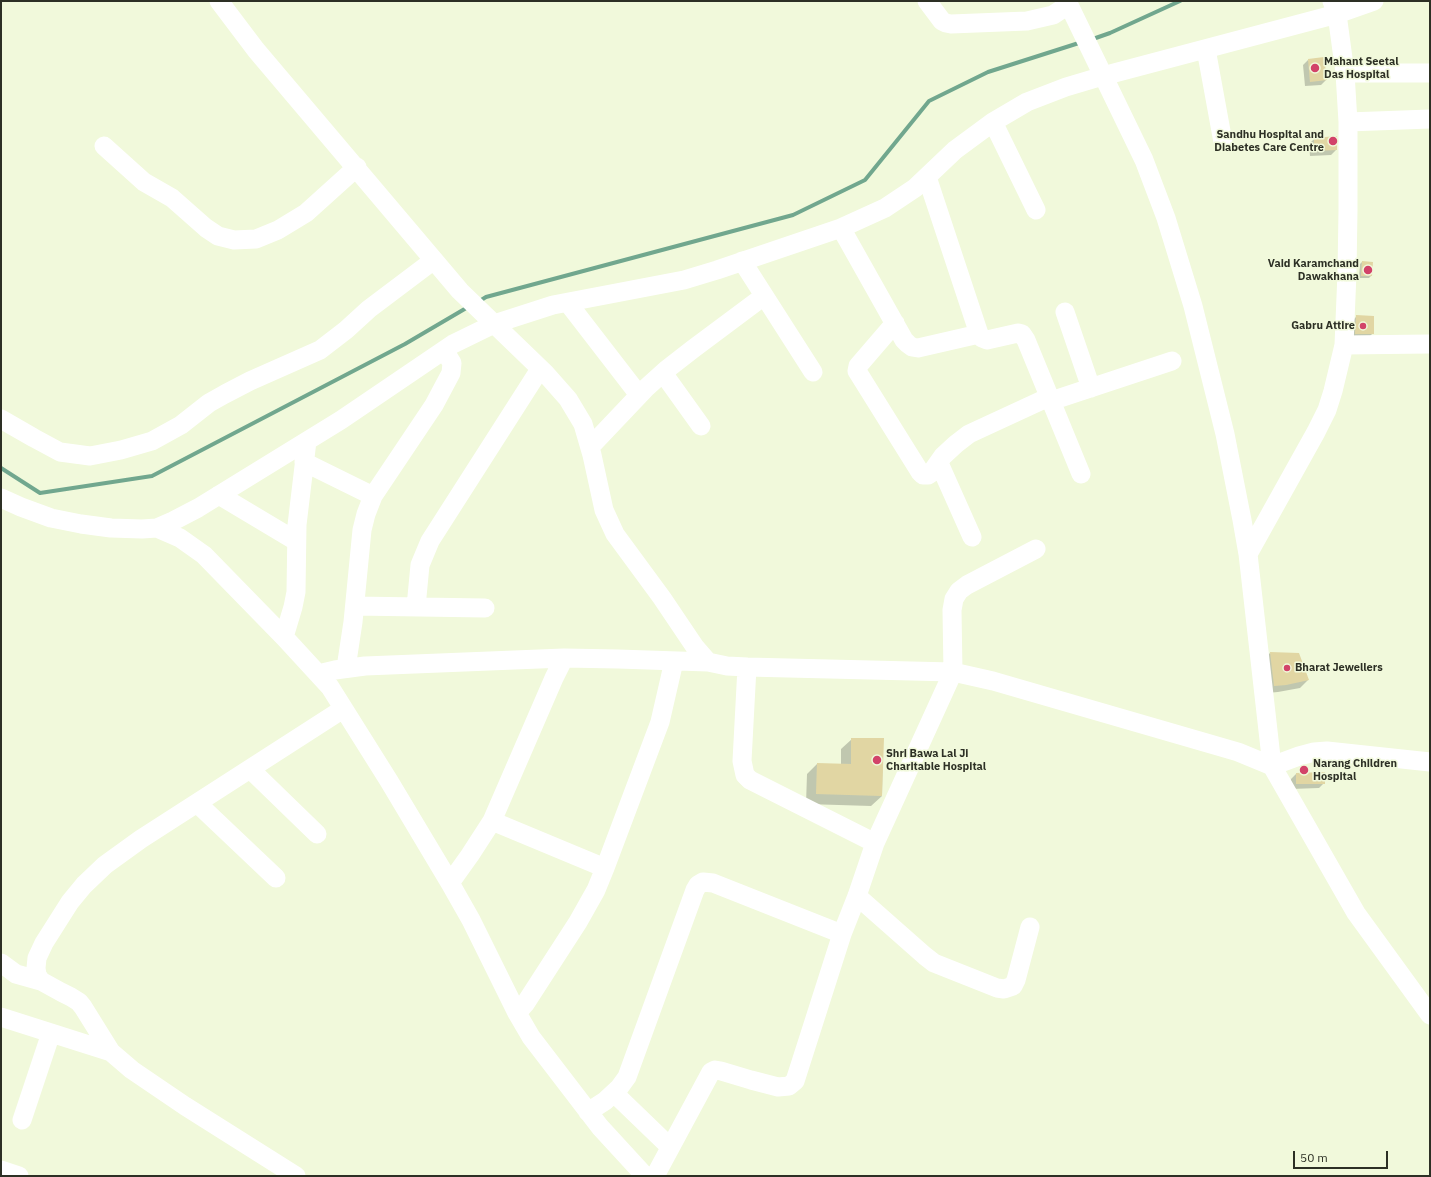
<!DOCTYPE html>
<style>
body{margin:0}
#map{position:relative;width:1431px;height:1177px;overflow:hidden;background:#f1f9db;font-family:"IBM Plex Sans",sans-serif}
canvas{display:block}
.frame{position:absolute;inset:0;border:2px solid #2d3025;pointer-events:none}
.scale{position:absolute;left:1293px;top:1151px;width:95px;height:18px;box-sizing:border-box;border:2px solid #2d3025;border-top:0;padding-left:5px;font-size:12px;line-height:14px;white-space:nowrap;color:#2d3025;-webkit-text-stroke:3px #f1f9db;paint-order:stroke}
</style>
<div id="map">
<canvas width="1431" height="1177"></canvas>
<div class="frame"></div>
<div class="scale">50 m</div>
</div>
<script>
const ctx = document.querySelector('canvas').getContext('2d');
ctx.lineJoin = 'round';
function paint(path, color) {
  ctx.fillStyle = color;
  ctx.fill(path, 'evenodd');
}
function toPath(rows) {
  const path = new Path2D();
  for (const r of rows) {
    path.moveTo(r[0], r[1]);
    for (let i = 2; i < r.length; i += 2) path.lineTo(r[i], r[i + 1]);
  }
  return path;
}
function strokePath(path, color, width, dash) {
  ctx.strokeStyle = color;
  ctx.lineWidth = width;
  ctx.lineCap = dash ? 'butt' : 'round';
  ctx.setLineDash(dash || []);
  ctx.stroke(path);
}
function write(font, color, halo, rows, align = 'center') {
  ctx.font = font + ' "IBM Plex Sans",sans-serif';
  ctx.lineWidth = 3;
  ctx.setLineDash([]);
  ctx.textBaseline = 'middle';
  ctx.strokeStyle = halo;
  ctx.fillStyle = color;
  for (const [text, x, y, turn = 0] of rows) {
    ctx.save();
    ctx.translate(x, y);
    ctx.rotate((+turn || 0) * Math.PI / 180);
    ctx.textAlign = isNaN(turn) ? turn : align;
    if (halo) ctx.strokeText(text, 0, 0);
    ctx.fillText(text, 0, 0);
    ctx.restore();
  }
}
const shadow = toPath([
 [1308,60,1326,80,1321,85,1305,86,1303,65],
 [1314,139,1336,150,1331,155,1310,156,1309,144],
 [1362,262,1371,276,1369,278,1359,278,1360,264],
 [1357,316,1373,333,1368,338,1351,338,1352,321],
 [1270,653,1308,680,1300,688,1278,692,1267,693,1263,660],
 [852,739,883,739,882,796,871,806,806,804,807,774,817,764,841,764,841,749],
 [1296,774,1324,783,1319,788,1291,789,1291,779]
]);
const stream = toPath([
 [1090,40,1110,33,1180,1],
 [478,302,486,297,793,215,865,180,929,101,988,72,1082,42],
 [1,468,40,493,152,476,405,344,468,307]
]);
const building = toPath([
 [1324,57,1327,80,1310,82,1308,59],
 [1337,136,1337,150,1314,151,1314,138],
 [1362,261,1373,262,1372,276,1361,276],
 [1356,315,1374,316,1374,334,1355,334],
 [1270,652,1299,653,1309,680,1286,685,1274,686],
 [851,738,884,738,882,796,816,794,817,763,851,764],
 [1325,772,1325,784,1296,784,1296,773]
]);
const minor = toPath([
 [219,1,256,50,460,291,545,373,568,399,583,424,592,455,604,510,615,534,662,598,695,647,708,662,727,666,747,667,953,672,993,681,1238,752,1272,766,1356,913,1430,1015],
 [927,1,942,21,946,23,951,24,1027,21,1053,15,1068,5],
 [1067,1,1144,160,1166,218,1193,306,1225,434,1242,520,1248,554,1272,766,1299,756,1314,752,1327,751,1430,762],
 [1206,49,1223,142],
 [1345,73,1430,73],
 [993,122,1036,210],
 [1348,122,1430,119],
 [104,146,144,182,172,198,206,228,218,236,234,240,256,239,278,230,306,213,357,167],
 [927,177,979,334,982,338,987,340,1018,333,1022,334,1026,340,1081,474],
 [841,228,904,340,908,344,912,347,918,348,979,334],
 [742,261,813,372],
 [568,303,639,395],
 [1065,312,1091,388],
 [895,323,858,366,857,371,920,472,923,475,928,475,931,473,943,456,956,444,969,434,1049,397],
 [1344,345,1430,344],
 [663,373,701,426],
 [1051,401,1172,361],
 [1,419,34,438,60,452,90,456,121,450,152,441,181,425,209,403,225,394,250,381,320,350,346,330,369,309,434,260],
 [590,447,646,388,666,370,693,349,764,296],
 [304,462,373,496],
 [939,463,972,537],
 [219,495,296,541],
 [1,498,21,507,51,518,81,524,111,528,142,529,157,528,173,521,198,508,341,420,453,344,494,324,553,305,684,280,717,270,841,228,885,208,915,188,955,150,993,122,1027,102,1066,87,1103,76,1337,14,1374,1],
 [157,528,180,538,204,555,284,637,330,687,389,781,450,883,471,920,517,1013,531,1037,600,1127,645,1176],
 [1248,554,1316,432,1327,410,1333,391,1344,345,1347,273,1348,210,1348,122,1345,73,1337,14,1332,1],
 [355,606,485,608],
 [416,607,420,565,430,541,540,369],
 [284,637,293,607,296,592,297,525,307,441],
 [747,667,742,761,745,775,750,780,875,843],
 [346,668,353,622,362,530,366,514,373,496,434,405,451,373,452,363,444,350],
 [318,674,335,670,365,666,564,658,618,659,708,662],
 [250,769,317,834],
 [198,804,276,878],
 [492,821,605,868],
 [450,883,470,855,492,821,554,678,564,658],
 [857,896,925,956,934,963,997,988,1004,989,1013,986,1016,980,1030,927],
 [1,963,16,974,41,981],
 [517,1013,525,1004,578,922,596,890,605,868,660,722,674,661],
 [1,1017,111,1052],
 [614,1093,670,1147],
 [588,1112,605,1101,619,1088,627,1077,695,890,698,885,703,882,713,883,842,934],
 [22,1120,51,1033],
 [1,1170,19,1176],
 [296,1176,185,1106,132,1070,111,1052,83,1007,79,1002,71,997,61,992,41,981,37,975,36,968,37,958,44,943,70,902,84,885,105,865,141,839,343,709],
 [655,1176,711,1072,715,1070,721,1071,751,1080,778,1087,789,1086,795,1081,842,934,857,896,875,843,953,672,952,610,954,599,959,591,967,585,1036,549]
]);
const markers = [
 [1315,68,5,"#d24369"],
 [1333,141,5,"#d24369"],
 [1368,270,5,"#d24369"],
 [1363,326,4,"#d24369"],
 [1287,668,4,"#d24369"],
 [877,760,5,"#d24369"],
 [1304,770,5,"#d24369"]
];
const poiNames = [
 ["Mahant Seetal",1324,62],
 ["Das Hospital",1324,75],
 ["Sandhu Hospital and",1324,135,"right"],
 ["Diabetes Care Centre",1324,148,"right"],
 ["Vaid Karamchand",1359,264,"right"],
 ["Dawakhana",1359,277,"right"],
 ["Gabru Attire",1355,326,"right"],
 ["Bharat Jewellers",1295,668],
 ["Shri Bawa Lal Ji",886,754],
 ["Charitable Hospital",886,767],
 ["Narang Children",1313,764],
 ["Hospital",1313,777]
];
paint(shadow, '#0003');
strokePath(stream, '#71a78e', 4);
paint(building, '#e1d6a3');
strokePath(minor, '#fff', 19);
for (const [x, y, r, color] of markers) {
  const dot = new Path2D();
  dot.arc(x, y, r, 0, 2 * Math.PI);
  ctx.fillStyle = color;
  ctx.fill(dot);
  strokePath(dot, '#f1f9db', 1.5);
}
write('bold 11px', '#2d3025', '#f1f9db', poiNames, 'left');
</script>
